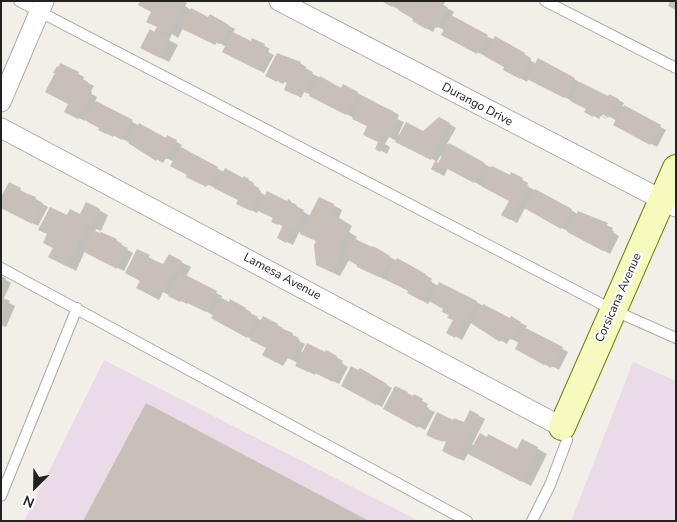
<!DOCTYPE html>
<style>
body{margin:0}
#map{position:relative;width:677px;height:522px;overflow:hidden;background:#f2efe9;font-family:"Nunito Sans",sans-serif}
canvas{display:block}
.frame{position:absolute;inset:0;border:2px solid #222;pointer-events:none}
.north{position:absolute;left:10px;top:462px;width:50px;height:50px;-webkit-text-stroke:4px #fff;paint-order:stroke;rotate:203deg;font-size:14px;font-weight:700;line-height:20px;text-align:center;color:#222}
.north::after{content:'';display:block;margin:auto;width:18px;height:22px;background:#222;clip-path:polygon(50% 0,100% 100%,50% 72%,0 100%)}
</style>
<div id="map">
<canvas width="677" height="522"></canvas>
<div class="frame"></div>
<div class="north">N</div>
</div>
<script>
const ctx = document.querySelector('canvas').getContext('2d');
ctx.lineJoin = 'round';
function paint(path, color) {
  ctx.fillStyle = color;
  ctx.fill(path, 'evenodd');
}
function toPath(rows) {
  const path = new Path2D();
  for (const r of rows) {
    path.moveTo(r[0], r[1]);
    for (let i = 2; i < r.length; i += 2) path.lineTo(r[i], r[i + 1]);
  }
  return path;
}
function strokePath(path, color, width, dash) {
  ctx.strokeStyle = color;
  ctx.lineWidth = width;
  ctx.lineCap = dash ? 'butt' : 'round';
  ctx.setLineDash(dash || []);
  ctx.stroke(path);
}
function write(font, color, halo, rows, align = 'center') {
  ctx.font = font + ' "Nunito Sans",sans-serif';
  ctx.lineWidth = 4.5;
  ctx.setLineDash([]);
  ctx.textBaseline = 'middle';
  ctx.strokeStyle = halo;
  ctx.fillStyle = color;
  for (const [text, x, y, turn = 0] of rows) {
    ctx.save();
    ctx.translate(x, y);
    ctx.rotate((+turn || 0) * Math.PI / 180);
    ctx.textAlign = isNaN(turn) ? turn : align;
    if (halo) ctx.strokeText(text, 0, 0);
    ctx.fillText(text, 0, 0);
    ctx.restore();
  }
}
const industrial = toPath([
 [104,360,419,521,24,521],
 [633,362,676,381,676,521,571,521]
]);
const shadow = toPath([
 [142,1,183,1,187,3,185,6,191,10,209,18,210,16,235,29,233,33,251,43,253,39,270,49,268,52,274,55,264,73,224,52,227,47,217,42,215,45,183,28,178,38,172,34,169,40,178,45,169,62,151,53,155,34,158,27,153,12],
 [383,1,443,1,445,2,443,6,454,12,451,17,494,40,495,38,531,58,530,60,536,64,574,79,608,98,610,95,624,103,622,106,666,130,657,147,615,125,617,121,603,113,602,116,606,118,606,119,601,116,599,119,592,115,587,109,529,78,527,82,505,69,506,66,448,38,444,30,436,26,433,32,414,21,415,18],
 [277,54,300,63,306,67,305,70,342,89,344,86,399,115,397,119,404,122,398,135,400,136,423,132,439,118,456,128,447,144,492,168,510,177,512,174,528,183,527,186,578,214,613,228,611,231,619,236,610,254,525,208,517,223,503,215,510,201,448,168,444,176,432,169,436,161,389,137,385,144,390,147,387,154,376,148,379,142,369,126,309,94,304,92,301,98,286,89,289,83,285,81,283,84,267,75],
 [440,156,443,157,439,164,436,164],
 [61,65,84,77,83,80,94,86,90,93,97,97,95,102,166,140,168,137,182,145,180,148,224,172,244,179,245,178,254,183,253,185,259,188,258,191,266,196,288,203,289,201,297,205,296,208,311,216,333,205,342,210,339,218,352,226,349,232,357,237,355,240,426,275,432,279,430,281,438,286,440,283,510,320,511,318,527,326,525,329,568,352,559,370,552,366,551,368,517,348,519,343,510,338,507,344,473,324,471,323,462,340,448,332,454,320,445,308,430,301,428,304,409,293,410,291,364,270,349,260,340,276,327,270,317,241,299,232,293,245,285,241,284,227,273,221,274,218,259,210,257,213,242,205,239,200,207,184,206,187,194,180,174,162,166,158,163,163,129,142,114,135,113,137,100,130,101,128,86,120,85,121,72,115,59,68],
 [10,184,41,202,41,203,48,207,38,226,1,206],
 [99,210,108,215,101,231,96,229,95,232,116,240,122,244,121,246,133,253,124,271,85,251,76,271,59,262,67,217,81,215],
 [138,251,164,266,169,256,191,267,186,277,222,296,221,299,230,303,231,301,251,312,250,314,262,321,263,318,283,328,282,330,299,338,297,340,305,344,301,352,336,357,343,361,341,363,348,367,339,384,316,372,315,375,303,369,298,363,288,358,283,366,264,355,267,348,212,317,213,315,188,302,187,304,163,292,159,300,146,293,141,280],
 [1,277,11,283,3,300,15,306,6,327,1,325],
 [378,380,392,388,382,407,343,386],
 [396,387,428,404,426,408,435,412,425,430,385,408],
 [479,416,485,419,472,445,517,450,522,440,547,454,531,486,468,453,464,461,449,454,448,442,444,440,443,442,434,438,454,422,464,424]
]);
const building = toPath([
 [140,1,178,1,184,4,169,34,162,30,160,34,169,39,160,58,140,48,150,29,154,32,157,27,146,22,151,12,138,5],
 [381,1,395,1,392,7],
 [403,1,438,1,448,8,437,28,429,24,426,29,412,21,413,19,398,10],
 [670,1,676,1,676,10,668,6],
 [191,8,208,17,210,14,229,25,219,44,210,40,209,42,180,28],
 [451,15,488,35,477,54,441,35],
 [233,32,251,41,252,38,265,44,263,48,268,51,258,70,222,52],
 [495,36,525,53,524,56,531,59,520,79,503,70,504,67,484,56],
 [277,53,301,62,299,65,313,72,303,92,298,90,295,95,284,90,287,83,278,79,277,82,265,76],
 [538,58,575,78,564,98,527,79],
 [60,63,79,72,77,76,88,82,85,89,92,92,78,119,64,112,68,104,45,92,55,73,53,73,57,66,59,67],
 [320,76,341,88,343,84,358,92,346,115,309,96],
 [580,82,608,96,609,94,619,99,608,118,601,113,599,117,594,114,593,117,584,112,586,109,570,101],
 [363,96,375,102,374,105,381,108,382,106,393,111,391,114,398,118,389,137,382,134,379,140,385,143,380,152,375,149,378,142,363,135,367,126,352,119],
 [96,101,133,120,122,140,107,132,106,134,98,130,99,128,86,121],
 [624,105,661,125,650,145,613,125],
 [439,117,450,123,431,160,395,142,406,122,423,131],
 [139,123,166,138,167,135,177,140,167,159,160,155,156,161,128,143],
 [449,143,485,163,474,183,442,166,438,173,431,169,435,161,438,163],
 [181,147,218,167,208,186,201,182,200,184,186,177,187,175,170,166],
 [492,166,510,175,511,172,523,178,521,182,529,186,510,220,501,215,509,201,481,186],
 [225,168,243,178,244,176,249,179,248,180,254,184,253,186,261,191,251,211,236,204,238,200,214,188],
 [9,182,21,188,20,191,36,197,35,199,43,203,32,224,1,208,1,197],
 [535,189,572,209,561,229,524,208],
 [267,191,287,201,288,199,291,201,290,203,304,210,294,230,292,229,286,243,277,238,283,225,279,222,278,225,271,222,273,218,258,211],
 [319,197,334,204,330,213,343,220,340,225,349,230,339,249,342,251,331,272,316,265,314,245,316,241,300,234],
 [86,202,100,209,91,226,87,225,66,266,48,257,53,248,43,243,47,234,38,230,50,207,67,215,70,209,80,214],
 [578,211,608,223,606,227,614,231,603,251,567,232],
 [93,230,100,233,101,232,117,239,115,242,128,248,117,269,82,251],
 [353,238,372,247,372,246,377,248,390,256,379,277,357,267,357,265,343,257],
 [137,249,150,255,148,258,163,264,169,254,182,261,175,275,172,274,162,292,153,288,150,295,136,288,140,281,125,273],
 [397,258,426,274,425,277,432,281,422,301,407,293,408,291,385,279],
 [180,272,217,291,206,312,181,300,180,302,168,296],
 [1,276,6,278,1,288],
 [439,282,477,301,466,322,464,321,455,338,446,333,453,320,447,318,449,315,442,312,443,309,429,301],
 [1,297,10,301,1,320],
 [222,298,229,302,230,299,246,308,245,310,258,317,247,338,211,318],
 [483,304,510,318,511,316,521,322,511,340,503,336,500,342,472,324],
 [263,316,278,324,276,326,293,333,292,336,300,340,290,359,281,355,277,363,262,355,266,348,250,340],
 [526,328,563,347,553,367,545,364,544,365,515,349],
 [307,343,325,352,326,350,337,356,336,359,343,363,333,382,309,370,308,372,295,366],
 [351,366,358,370,360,368,387,384,376,405,341,386],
 [395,386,408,392,406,395,412,398,414,394,423,399,421,403,429,408,418,428,383,409],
 [146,403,369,521,83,521],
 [470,410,479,415,458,459,442,451,446,442,438,438,437,440,426,435,437,412,453,420,454,418,464,422],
 [480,433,487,437,488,434,517,449,522,439,538,447,522,482,468,454]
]);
const lane = toPath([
 [19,1,613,310,676,338],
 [545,1,676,68],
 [1,268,467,521],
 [1,496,77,308],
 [532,521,550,485,567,440,562,427]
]);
const street = toPath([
 [279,1,676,207],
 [1,102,44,1],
 [1,128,562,427]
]);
const secondary = toPath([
 [562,427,676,168]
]);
const streetNames = [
 ["Durango Drive",477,105,28],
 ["Lamesa Avenue",282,277,28],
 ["Corsicana Avenue",619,298,-66]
];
paint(industrial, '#ebdbe8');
paint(shadow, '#0003');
paint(building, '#c7bfb8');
strokePath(lane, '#a9a9a9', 12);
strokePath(street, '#a9a9a9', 21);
strokePath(secondary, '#707d05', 28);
strokePath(lane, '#fff', 10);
strokePath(street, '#fff', 19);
strokePath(secondary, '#f7fabf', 26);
write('12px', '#222', '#fff', streetNames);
</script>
